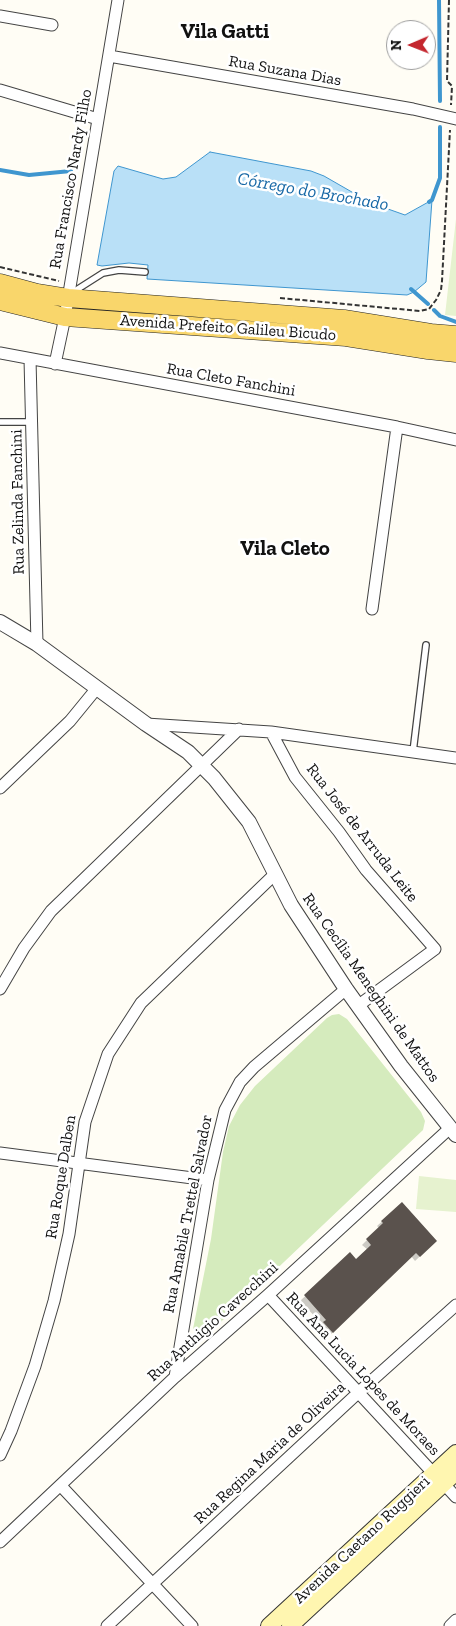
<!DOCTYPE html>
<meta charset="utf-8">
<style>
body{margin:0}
#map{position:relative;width:456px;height:1626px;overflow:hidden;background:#fffdf5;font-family:"Zilla Slab",serif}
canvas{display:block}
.north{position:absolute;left:386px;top:20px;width:50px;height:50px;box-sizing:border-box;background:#fff;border:1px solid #a0a0a0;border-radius:50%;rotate:269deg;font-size:14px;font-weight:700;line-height:20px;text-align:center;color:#111}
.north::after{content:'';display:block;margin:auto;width:18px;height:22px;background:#c4262e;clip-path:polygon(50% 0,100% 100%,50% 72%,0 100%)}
</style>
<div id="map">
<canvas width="456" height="1626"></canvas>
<div class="north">N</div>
</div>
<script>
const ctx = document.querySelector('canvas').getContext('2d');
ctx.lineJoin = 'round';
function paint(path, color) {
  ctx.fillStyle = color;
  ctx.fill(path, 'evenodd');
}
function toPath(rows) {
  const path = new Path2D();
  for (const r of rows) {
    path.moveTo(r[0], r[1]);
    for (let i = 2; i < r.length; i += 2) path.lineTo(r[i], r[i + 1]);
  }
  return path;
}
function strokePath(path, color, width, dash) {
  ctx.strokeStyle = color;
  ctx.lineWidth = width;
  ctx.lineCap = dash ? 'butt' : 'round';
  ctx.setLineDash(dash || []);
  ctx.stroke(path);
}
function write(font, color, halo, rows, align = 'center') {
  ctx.font = font + ' "Zilla Slab",serif';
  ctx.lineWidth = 5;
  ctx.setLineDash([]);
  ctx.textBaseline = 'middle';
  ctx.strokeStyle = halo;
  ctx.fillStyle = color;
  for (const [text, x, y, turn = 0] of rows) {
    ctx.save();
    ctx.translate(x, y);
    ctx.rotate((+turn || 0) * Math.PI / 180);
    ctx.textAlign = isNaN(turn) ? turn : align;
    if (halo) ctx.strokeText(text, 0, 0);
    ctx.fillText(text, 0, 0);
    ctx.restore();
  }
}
const green = toPath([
 [339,1014,347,1019,421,1112,425,1121,423,1130,205,1337,196,1335,193,1329,211,1239,223,1152,229,1126,240,1105,255,1086,327,1018,332,1015]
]);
const pitch = toPath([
 [456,219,456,316,445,315],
 [419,1176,456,1180,456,1212,416,1209]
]);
const water = toPath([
 [210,152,311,171,324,176,371,203,405,215,432,200,426,282,414,292,407,295,147,279,148,265,129,263,102,266,97,265,114,171,118,166,163,179,176,177,210,152]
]);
const shadow = toPath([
 [402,1203,436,1241,415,1261,411,1256,328,1337,320,1328,323,1325,300,1301,350,1254,356,1261,368,1250,362,1245,379,1228,377,1226]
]);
const stream = toPath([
 [439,0,440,101],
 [0,170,29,175,71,171],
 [429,202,432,200,440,178,440,127],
 [411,289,428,304],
 [434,310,440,316,456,322]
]);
const building = toPath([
 [402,1202,437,1241,420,1257,416,1253,333,1333,323,1322,326,1320,304,1295,350,1252,356,1259,371,1245,366,1239,383,1223,381,1221]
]);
const path = toPath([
 [449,0,447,81,452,86,451,105],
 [0,267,59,281],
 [280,298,420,311,429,309,436,300,441,290,442,281,450,130]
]);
const service = toPath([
 [70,294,103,273,119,270,145,272],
 [0,422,33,422],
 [413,752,426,645]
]);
const minor = toPath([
 [0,16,52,25],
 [109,56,413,109,456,119],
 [0,90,98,119],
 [0,353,397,427,456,440],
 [30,359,37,644],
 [55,364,65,317,118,0],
 [372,609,397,427],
 [146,724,271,732,456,758],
 [271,732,295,777,339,832,366,870,435,949,359,1005],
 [0,788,70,721,97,688],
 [0,989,24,948,51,911,239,729],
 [0,1153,208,1180],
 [268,1295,434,1474],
 [175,1377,208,1180,225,1110,240,1082,254,1067,346,989],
 [0,1455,11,1431,35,1366,54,1301,69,1234,85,1122,108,1054,141,1003,275,874],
 [443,1483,456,1497],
 [61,1486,192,1626],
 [0,1542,175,1377,268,1295,450,1128],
 [107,1626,359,1392,456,1305],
 [450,1626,456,1620]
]);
const tertiary = toPath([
 [0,622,37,644,146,724,188,752,214,778,249,822,291,905,346,989,401,1066,456,1135]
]);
const secondary = toPath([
 [269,1626,456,1453],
 [290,1626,456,1472]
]);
const primary = toPath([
 [0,283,37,293,68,298,344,319,431,333,456,335],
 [0,301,65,317,346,337,428,350,456,353]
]);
const streetNames = [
 ["Rua Suzana Dias",285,71,10],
 ["Rua Francisco Nardy Filho",71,179,-80],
 ["Avenida Prefeito Galileu Bicudo",228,328,4],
 ["Rua Cleto Fanchini",231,380,10],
 ["Rua Zelinda Fanchini",18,502,-91],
 ["Rua José de Arruda Leite",362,833,52],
 ["Rua Cecília Meneghini de Mattos",371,988,55],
 ["Rua Roque Dalben",61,1177,-81],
 ["Rua Amabile Trettel Salvador",188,1214,-79],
 ["Rua Anthigio Cavecchini",213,1322,-42],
 ["Rua Ana Lucia Lopes de Moraes",363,1374,47],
 ["Rua Regina Maria de Oliveira",270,1453,-43],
 ["Avenida Caetano Ruggieri",362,1540,-43]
];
const waterNames = [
 ["Córrego do Brochado",313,192,10]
];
const districtNames = [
 ["Vila Gatti",225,32],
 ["Vila Cleto",285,549]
];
paint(green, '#d5ebbd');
paint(pitch, '#e6f2cf');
paint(water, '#b9e0f7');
strokePath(water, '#3f96cf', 1);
paint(shadow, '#0003');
strokePath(stream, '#3f96cf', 4);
paint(building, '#5a524d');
strokePath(service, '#444', 8);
strokePath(minor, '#444', 13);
strokePath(tertiary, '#444', 16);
strokePath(secondary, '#333', 18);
strokePath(primary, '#222', 19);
strokePath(path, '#333', 2, [5, 2.5]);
strokePath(service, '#fff', 5.5);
strokePath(minor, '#fff', 11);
strokePath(tertiary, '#fff', 14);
strokePath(secondary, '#fff6b0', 16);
strokePath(primary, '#f9d66b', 18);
write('16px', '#111', '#fff', streetNames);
write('italic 18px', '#1768a6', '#fff', waterNames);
write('bold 21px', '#111', '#fff', districtNames);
</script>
